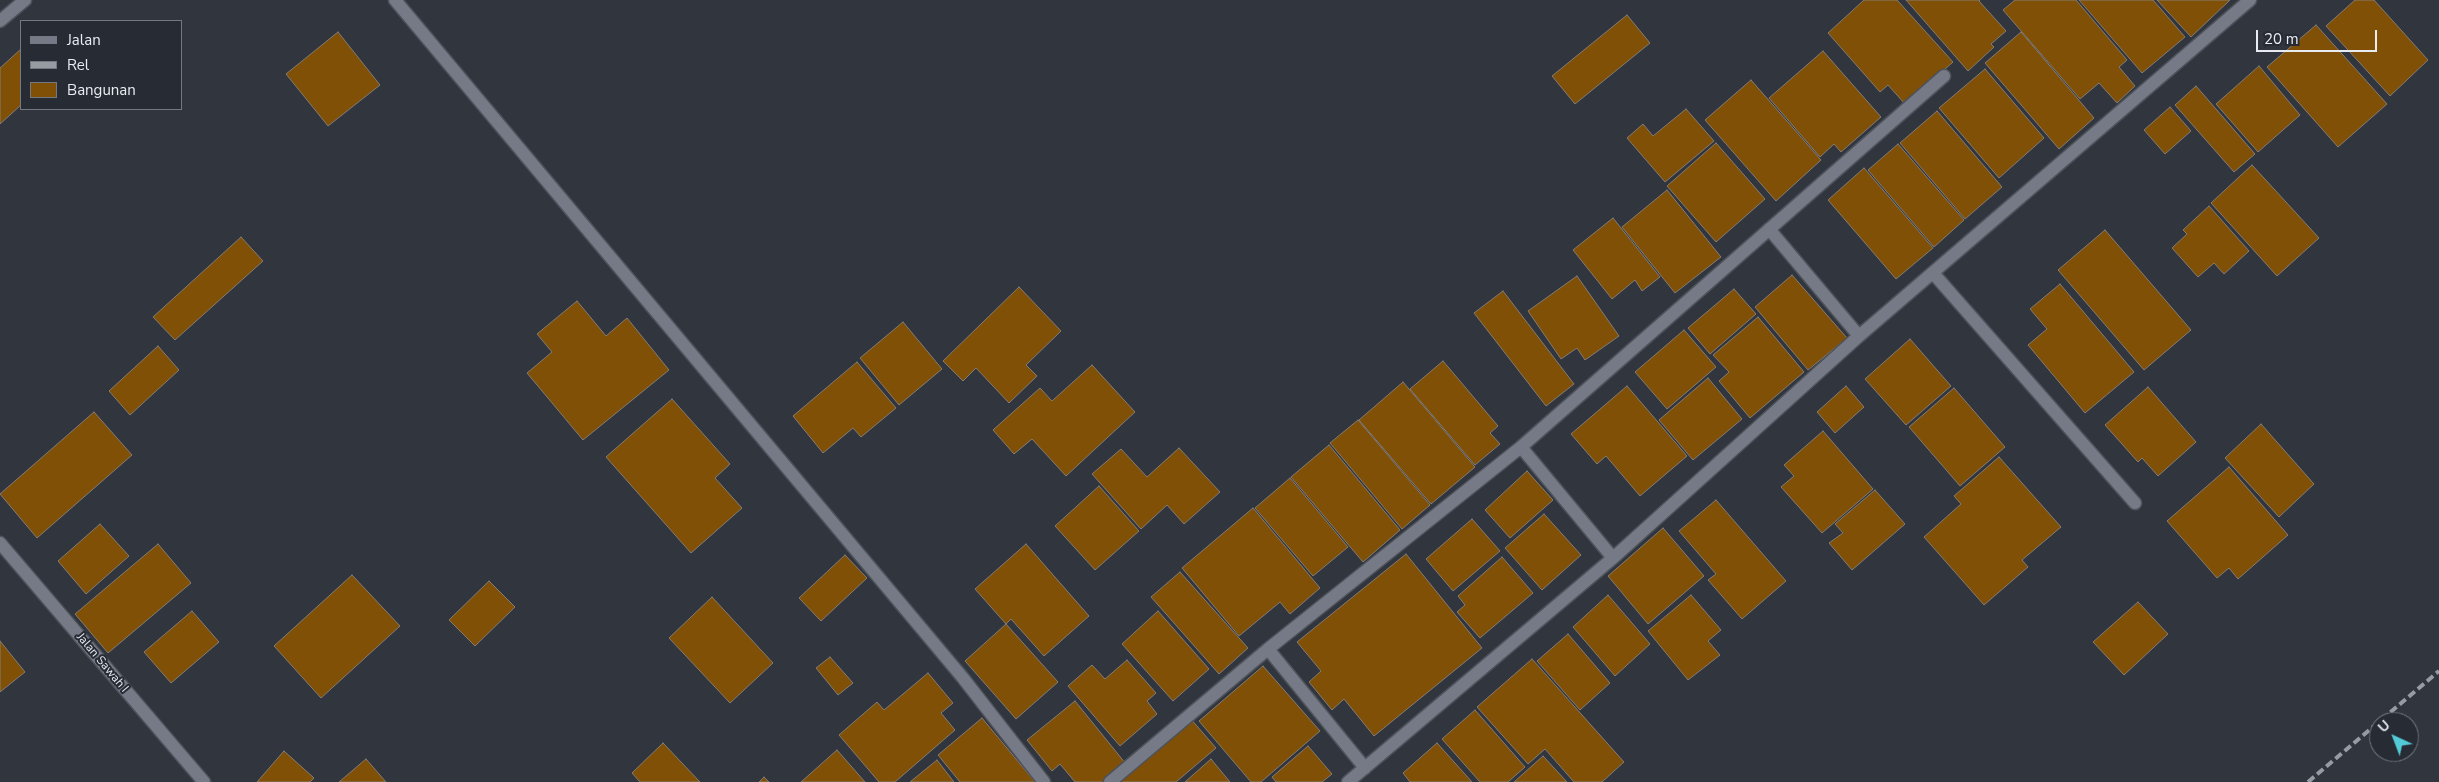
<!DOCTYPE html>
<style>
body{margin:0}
#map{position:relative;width:2439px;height:782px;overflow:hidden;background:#30353e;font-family:"Nunito Sans",sans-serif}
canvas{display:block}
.legend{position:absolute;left:20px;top:20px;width:162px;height:90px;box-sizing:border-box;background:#262b34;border:1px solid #747880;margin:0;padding:6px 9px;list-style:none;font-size:15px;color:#e8ebf1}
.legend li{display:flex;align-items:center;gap:10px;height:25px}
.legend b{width:25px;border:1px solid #747880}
.north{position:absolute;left:2369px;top:712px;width:50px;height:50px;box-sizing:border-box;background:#262b34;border:1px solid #747880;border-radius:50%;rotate:317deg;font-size:14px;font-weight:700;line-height:20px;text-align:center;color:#e8ebf1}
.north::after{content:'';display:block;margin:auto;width:18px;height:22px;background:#52cbd7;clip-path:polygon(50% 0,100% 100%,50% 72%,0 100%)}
.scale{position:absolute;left:2256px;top:30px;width:121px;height:22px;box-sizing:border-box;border:2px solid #e8ebf1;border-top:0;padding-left:6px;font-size:15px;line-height:18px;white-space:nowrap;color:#e8ebf1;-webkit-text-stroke:4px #262b34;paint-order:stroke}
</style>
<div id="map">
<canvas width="2439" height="782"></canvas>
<ul class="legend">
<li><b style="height:6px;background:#757a86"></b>Jalan</li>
<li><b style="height:6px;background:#979ba2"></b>Rel</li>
<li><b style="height:14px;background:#7f5006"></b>Bangunan</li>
</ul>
<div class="north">U</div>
<div class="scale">20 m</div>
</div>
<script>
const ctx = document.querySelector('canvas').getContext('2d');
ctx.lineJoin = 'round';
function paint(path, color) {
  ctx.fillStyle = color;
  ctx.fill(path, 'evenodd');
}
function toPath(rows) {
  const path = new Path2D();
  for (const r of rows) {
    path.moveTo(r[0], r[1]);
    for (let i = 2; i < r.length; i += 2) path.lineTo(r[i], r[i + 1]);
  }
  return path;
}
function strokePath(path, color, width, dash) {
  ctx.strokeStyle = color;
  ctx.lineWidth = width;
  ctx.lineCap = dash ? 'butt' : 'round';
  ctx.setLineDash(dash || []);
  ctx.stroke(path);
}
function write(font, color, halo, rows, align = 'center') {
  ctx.font = font + ' "Nunito Sans",sans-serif';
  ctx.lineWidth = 4;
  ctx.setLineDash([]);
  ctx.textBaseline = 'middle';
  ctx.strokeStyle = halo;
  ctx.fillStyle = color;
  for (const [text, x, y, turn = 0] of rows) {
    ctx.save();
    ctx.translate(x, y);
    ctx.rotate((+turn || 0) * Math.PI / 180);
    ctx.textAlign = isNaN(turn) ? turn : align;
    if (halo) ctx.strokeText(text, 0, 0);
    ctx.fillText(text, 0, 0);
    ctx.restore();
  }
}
const building = toPath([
 [1864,0,1897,0,1953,62,1905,104,1888,85,1880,92,1828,33,1864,0],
 [1906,0,1980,0,1979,1,2006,31,1991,44,1994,47,1968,71,1906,0],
 [2015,0,2076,0,2127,60,2119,67,2135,86,2117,103,2099,83,2080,99,2003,10,2015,0],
 [2079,0,2153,0,2185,37,2142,73,2079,0],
 [2157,0,2230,0,2191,37,2157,0],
 [2355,0,2374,0,2428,60,2390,96,2326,26,2355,0],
 [1627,15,1650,43,1575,104,1552,76,1627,15],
 [2316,25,2387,104,2338,147,2267,67,2316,25],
 [338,32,380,85,328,126,286,74,338,32],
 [2021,32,2094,118,2059,149,1985,63,2021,32],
 [21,49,21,105,0,124,0,68,21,49],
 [1823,51,1881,117,1841,152,1834,144,1820,157,1769,98,1823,51],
 [2259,66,2300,115,2258,152,2216,104,2259,66],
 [1985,69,2044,138,1999,178,1939,108,1985,69],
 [1751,80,1821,160,1776,201,1705,120,1751,80],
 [2196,86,2255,154,2234,172,2175,105,2196,86],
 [2170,107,2191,131,2165,154,2144,130,2170,107],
 [1686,109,1714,141,1665,182,1627,138,1643,124,1653,136,1686,109],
 [1937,111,2002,187,1965,219,1900,143,1937,111],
 [1716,143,1765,199,1716,242,1667,186,1716,143],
 [1898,144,1964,220,1934,247,1868,170,1898,144],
 [2252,165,2319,238,2277,276,2211,203,2252,165],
 [1864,168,1933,248,1896,279,1828,200,1864,168],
 [1667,190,1721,257,1675,293,1622,227,1667,190],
 [2209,206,2249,251,2224,274,2214,263,2198,277,2172,248,2187,234,2183,230,2209,206],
 [1613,218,1660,277,1642,291,1635,280,1612,299,1573,250,1613,218],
 [2105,230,2191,330,2144,370,2058,270,2105,230],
 [241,237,263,261,175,340,153,317,241,237],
 [1792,275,1847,338,1808,370,1755,307,1792,275],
 [1577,276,1619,336,1585,360,1577,348,1561,359,1528,311,1577,276],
 [2060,284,2134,372,2085,413,2028,345,2047,329,2030,309,2060,284],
 [1019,287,1061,331,1026,365,1037,376,1009,403,976,368,963,381,943,361,1019,287],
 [1734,289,1756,314,1710,354,1688,328,1734,289],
 [1503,291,1574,384,1546,406,1474,313,1503,291],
 [577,301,606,336,627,318,669,370,583,440,527,373,552,352,537,334,577,301],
 [1758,317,1804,372,1750,418,1719,381,1729,372,1713,355,1758,317],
 [903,322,942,369,899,405,860,358,903,322],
 [1684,330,1716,367,1667,409,1635,372,1684,330],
 [1910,339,1951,386,1906,425,1865,379,1910,339],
 [158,346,179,370,130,415,109,391,158,346],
 [1443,361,1498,426,1490,433,1500,444,1475,465,1410,389,1443,361],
 [857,362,896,408,861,437,853,428,823,453,793,416,857,362],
 [1092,365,1135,412,1066,476,1032,439,1014,454,993,430,1040,388,1052,401,1092,365],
 [1708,378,1742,419,1693,460,1659,420,1708,378],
 [1403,382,1475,467,1431,504,1359,420,1403,382],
 [1627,386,1687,456,1640,496,1606,456,1597,464,1571,434,1627,386],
 [1846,386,1864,407,1835,433,1817,412,1846,386],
 [2148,387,2196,442,2158,476,2142,458,2138,462,2105,425,2148,387],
 [1954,388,2005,447,1960,486,1909,427,1954,388],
 [672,399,730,464,715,478,742,508,691,553,606,457,672,399],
 [94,412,132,455,37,538,0,494,94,412],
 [1358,420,1430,505,1402,529,1330,443,1358,420],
 [2261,424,2314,484,2279,517,2225,458,2261,424],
 [1823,431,1873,489,1822,533,1781,487,1794,476,1784,465,1823,431],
 [1329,445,1400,530,1363,562,1291,477,1329,445],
 [1179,448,1220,492,1184,524,1167,505,1141,529,1092,474,1121,449,1147,477,1179,448],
 [1999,457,2061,527,2022,560,2028,567,1984,605,1924,537,1961,504,1954,496,1999,457],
 [2229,467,2288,535,2238,579,2229,568,2217,578,2167,521,2229,467],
 [1527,471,1553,500,1510,538,1485,510,1527,471],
 [1290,478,1348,547,1313,576,1255,508,1290,478],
 [1099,486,1139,531,1095,570,1055,526,1099,486],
 [1875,490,1905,524,1852,570,1829,543,1843,533,1835,524,1875,490],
 [1716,500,1786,581,1742,619,1708,580,1716,574,1679,531,1716,500],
 [1253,508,1320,588,1290,614,1280,602,1239,636,1182,568,1253,508],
 [1544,514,1581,555,1542,590,1505,548,1544,514],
 [1472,519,1500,551,1453,591,1426,559,1472,519],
 [100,524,129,556,86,594,58,561,100,524],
 [1663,528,1704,576,1648,624,1608,576,1663,528],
 [158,544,191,583,108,653,75,614,158,544],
 [1026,544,1089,616,1044,656,1011,619,1006,624,975,589,1026,544],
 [1406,554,1482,648,1374,736,1344,699,1332,710,1309,682,1321,671,1297,642,1406,554],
 [845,555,867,578,821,621,799,598,845,555],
 [1502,557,1533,593,1480,638,1457,612,1465,605,1458,596,1502,557],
 [1180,572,1248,648,1219,674,1151,597,1180,572],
 [352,575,400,626,321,698,274,646,352,575],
 [489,581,515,607,475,646,449,620,489,581],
 [1608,595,1650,644,1615,676,1573,627,1608,595],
 [1691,595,1721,630,1708,641,1720,655,1688,680,1648,631,1691,595],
 [712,597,773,663,730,703,669,638,712,597],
 [2138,602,2168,634,2124,675,2093,642,2138,602],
 [192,611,219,642,171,683,144,652,192,611],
 [1158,611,1209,669,1173,701,1122,644,1158,611],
 [1006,624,1058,682,1016,719,965,661,1006,624],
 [1568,634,1610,683,1580,710,1537,661,1568,634],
 [0,641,25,672,0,692,0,641],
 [830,657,853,683,838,695,816,668,830,657],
 [1532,659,1624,762,1602,782,1574,782,1545,749,1528,764,1477,707,1532,659],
 [1127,660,1156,693,1147,701,1157,714,1120,746,1068,686,1092,665,1105,679,1127,660],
 [1263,666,1320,731,1261,782,1251,782,1199,721,1263,666],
 [928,673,953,703,941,713,955,730,895,782,879,782,839,735,877,702,884,710,928,673],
 [1075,701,1126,764,1104,782,1075,782,1060,764,1052,771,1027,740,1075,701],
 [1475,710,1525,767,1508,782,1480,782,1442,739,1475,710],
 [982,718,1035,782,960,782,938,755,982,718],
 [1190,718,1216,748,1176,782,1116,782,1190,718],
 [663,743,700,782,640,782,632,773,663,743],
 [1437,743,1472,782,1410,782,1403,773,1437,743],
 [1308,746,1332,774,1322,782,1276,782,1272,777,1308,746],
 [837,750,865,782,801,782,837,750],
 [284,751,314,778,310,782,257,782,284,751],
 [1543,756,1567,782,1514,782,1543,756],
 [366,759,386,782,339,782,366,759],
 [1211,759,1230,782,1185,782,1211,759],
 [937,760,954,782,910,782,937,760],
 [764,777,769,782,759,782,764,777]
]);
const minor = toPath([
 [395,0,963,678,1044,782],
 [0,21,25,0],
 [1769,229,1859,336],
 [1933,273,2135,503],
 [1521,447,1613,558],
 [0,543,204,782],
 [1268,649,1365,768],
 [1110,782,1268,649,1521,447,1944,76],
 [1348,782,1613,558,1859,336,2250,0]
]);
const rail = toPath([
 [2308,782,2439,671]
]);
const streetNames = [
 ["Jalan Sawah I",102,663,50]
];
paint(building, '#7f5006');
strokePath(building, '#867c73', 1);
strokePath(minor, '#4e525a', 15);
strokePath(minor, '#757a86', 12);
strokePath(rail, '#979ba2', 4, [8, 4]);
write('12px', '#e8ebf1', '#262b34', streetNames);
</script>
